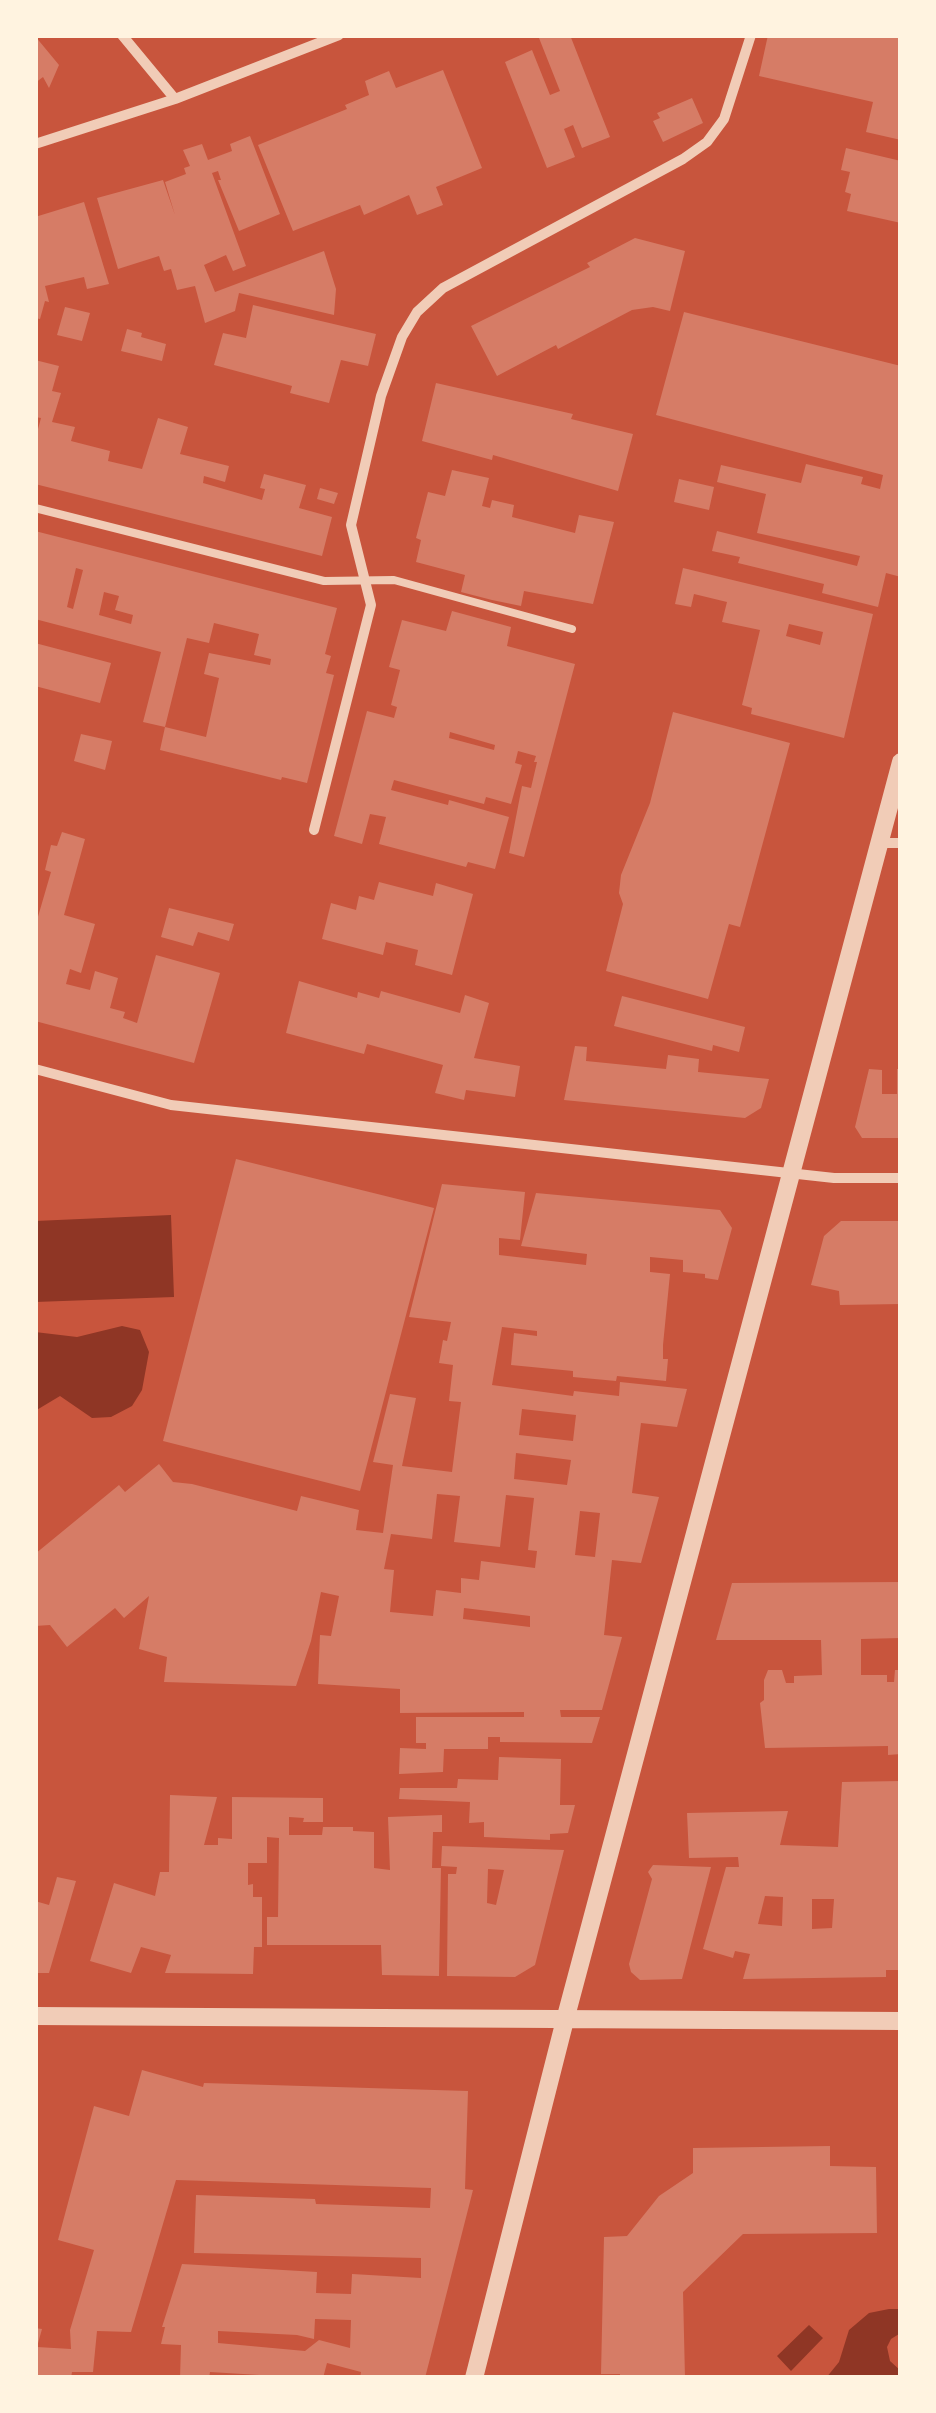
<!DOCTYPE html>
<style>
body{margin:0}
#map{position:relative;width:936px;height:2413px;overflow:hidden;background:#c8553d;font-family:Raleway,sans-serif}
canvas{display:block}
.frame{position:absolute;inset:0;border:38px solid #fff3e0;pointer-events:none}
</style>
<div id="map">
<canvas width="936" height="2413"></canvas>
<div class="frame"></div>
</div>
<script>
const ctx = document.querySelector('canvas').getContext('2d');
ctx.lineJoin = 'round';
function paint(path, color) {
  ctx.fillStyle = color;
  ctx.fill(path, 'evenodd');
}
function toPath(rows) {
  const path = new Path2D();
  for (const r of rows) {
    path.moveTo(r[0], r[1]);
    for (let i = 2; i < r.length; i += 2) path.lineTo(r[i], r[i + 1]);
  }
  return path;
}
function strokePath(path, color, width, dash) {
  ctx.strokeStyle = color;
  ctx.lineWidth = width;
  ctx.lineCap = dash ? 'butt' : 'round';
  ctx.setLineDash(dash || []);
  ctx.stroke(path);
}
const water = toPath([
 [171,1215,174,1297,35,1302,35,1221],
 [122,1326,140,1330,149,1352,142,1390,132,1406,111,1417,92,1418,60,1396,35,1411,35,1332,77,1337],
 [889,2309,900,2309,899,2334,891,2339,887,2347,890,2361,901,2371,901,2378,826,2378,839,2362,849,2330,869,2313],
 [809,2325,823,2338,791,2371,777,2356]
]);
const building = toPath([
 [547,35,570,35,610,137,582,148,573,125,564,129,575,157,547,168,505,62,532,50,550,95,560,91,539,38],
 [768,35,901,35,901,140,866,132,873,102,759,76],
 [35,36,59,65,49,88,43,77,35,83],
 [443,70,482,168,436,187,443,205,417,215,409,195,364,215,360,205,293,231,258,145,347,109,345,105,369,95,365,81,389,71,396,88],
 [692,98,703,123,663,142,653,121,660,118,657,113],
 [250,136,280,214,239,231,218,180,221,180,218,171,212,173,246,266,233,271,226,255,204,265,215,292,324,251,336,289,334,315,239,293,235,311,205,323,195,286,177,290,171,269,164,271,159,256,118,269,97,198,163,180,175,215,165,182,186,174,184,168,190,166,183,150,202,144,208,160,232,151,230,144],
 [846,148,901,161,901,223,847,211,851,194,845,192,850,172,841,170],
 [84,202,109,284,87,289,84,277,45,286,49,302,45,301,40,319,35,318,35,217],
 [635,238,685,251,670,311,653,307,632,310,558,349,556,345,497,376,471,326,590,267,587,263],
 [253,305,376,334,368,366,341,360,329,403,290,393,292,386,214,365,223,333,246,338],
 [65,307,90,313,82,341,57,335],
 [684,312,901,366,901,577,886,573,878,607,822,593,824,584,738,563,740,557,712,551,717,531,857,566,860,556,757,533,766,494,717,482,721,465,801,483,806,464,863,477,861,484,880,489,883,475,656,415],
 [127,329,142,333,141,337,166,344,162,361,121,351],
 [35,360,59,366,52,391,61,393,52,422,75,427,71,441,110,451,108,461,142,469,158,418,188,427,180,454,229,466,225,482,204,476,203,483,262,500,265,489,260,488,264,474,306,485,299,508,332,517,322,556,35,484,35,440,41,418,35,417],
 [436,383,573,414,571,419,633,434,618,491,493,455,492,460,422,441],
 [452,470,489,478,482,506,490,508,492,500,514,505,512,517,575,533,579,515,614,522,593,604,524,591,521,606,492,600,461,592,465,575,416,562,421,540,416,538,428,492,445,496],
 [679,479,714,487,709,510,674,502],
 [320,488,338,493,334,504,317,499],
 [35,531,337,608,325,654,331,656,326,673,334,675,307,783,282,777,281,780,160,750,165,727,206,737,219,678,204,674,209,653,270,665,271,659,254,655,259,634,214,623,209,643,187,638,165,727,143,722,161,652,35,619],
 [76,568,83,570,73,609,67,607],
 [104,592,119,596,115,610,133,615,131,624,99,615],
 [683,568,873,614,844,738,751,714,752,708,742,705,760,630,722,622,727,602,694,594,691,607,675,604],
 [789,624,823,632,820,645,786,636],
 [452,611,511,627,507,646,575,664,524,857,509,853,522,786,531,788,537,762,534,762,536,756,518,751,515,763,522,765,511,804,486,797,484,804,394,780,391,790,448,805,449,800,509,817,495,869,468,862,466,867,379,844,386,817,370,814,362,844,334,836,367,711,394,718,397,707,391,705,400,670,389,667,402,620,446,631],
 [450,732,495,745,494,750,449,738],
 [35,643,111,663,100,703,35,686],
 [673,712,790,743,740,927,729,924,708,999,606,971,623,904,619,893,621,875,650,803],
 [81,734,112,741,105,770,74,761],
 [62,832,85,839,64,915,95,924,81,973,70,969,66,984,90,990,95,971,118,978,110,1008,125,1012,123,1018,137,1023,156,955,220,973,194,1063,35,1021,35,927,51,872,45,870,51,845,57,846],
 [379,882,433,896,436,883,473,894,452,975,415,965,418,950,386,942,383,955,322,939,331,903,356,910,359,896,374,900],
 [169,908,234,924,229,941,198,932,193,946,161,937],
 [299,981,357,998,358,992,379,998,381,991,460,1013,465,995,489,1003,474,1058,520,1066,515,1097,466,1090,464,1100,435,1093,443,1065,367,1044,364,1054,286,1033],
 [622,996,745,1027,739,1052,713,1045,712,1051,614,1026],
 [575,1046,587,1047,586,1061,666,1069,668,1055,699,1059,698,1072,769,1079,761,1108,745,1118,564,1100],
 [869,1069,882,1070,882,1094,897,1094,897,1069,901,1069,901,1138,862,1138,855,1127],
 [236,1159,434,1208,360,1491,163,1441],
 [442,1184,525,1192,520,1240,499,1238,499,1255,586,1265,587,1254,521,1246,536,1193,720,1210,732,1228,718,1280,705,1278,705,1274,683,1272,683,1260,650,1257,650,1272,670,1274,663,1345,663,1359,668,1359,666,1381,617,1376,616,1381,573,1377,573,1371,511,1365,514,1333,537,1336,537,1331,502,1327,492,1385,573,1396,574,1391,619,1396,620,1382,687,1389,677,1427,641,1423,632,1493,659,1497,641,1563,612,1560,604,1635,622,1637,602,1710,560,1710,561,1717,600,1717,592,1743,500,1742,500,1737,488,1737,488,1749,444,1749,443,1772,399,1774,400,1748,426,1749,426,1743,416,1743,416,1717,524,1717,524,1712,400,1713,400,1689,318,1684,320,1635,331,1636,339,1596,321,1592,311,1641,296,1686,164,1682,167,1657,139,1649,149,1596,124,1618,115,1608,67,1647,50,1625,35,1626,35,1554,119,1485,125,1492,159,1464,173,1482,192,1484,297,1511,301,1496,359,1510,356,1530,383,1533,393,1465,373,1462,390,1394,416,1398,402,1466,452,1472,461,1402,449,1401,453,1365,439,1363,443,1340,447,1341,451,1322,409,1317],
 [522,1409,576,1415,573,1441,519,1435],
 [516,1453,571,1460,567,1485,514,1479],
 [437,1494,460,1496,454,1542,500,1547,506,1495,534,1498,528,1550,537,1551,535,1568,481,1561,479,1580,461,1578,461,1593,436,1590,433,1616,390,1612,394,1570,384,1569,391,1534,432,1539],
 [580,1511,600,1513,595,1557,575,1555],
 [464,1608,530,1616,530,1627,463,1619],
 [841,1221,901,1221,901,1304,840,1305,839,1291,811,1285,824,1236],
 [901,1582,901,1638,861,1639,861,1675,887,1675,887,1682,894,1682,895,1670,901,1670,901,1754,888,1755,888,1746,765,1748,760,1703,764,1700,764,1680,768,1670,782,1670,786,1683,794,1683,794,1676,822,1675,821,1640,716,1640,732,1583],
 [499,1757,561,1759,560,1805,575,1805,568,1833,550,1834,550,1840,484,1837,484,1822,469,1823,470,1802,399,1799,400,1788,457,1788,458,1779,498,1780],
 [901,1781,901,1970,886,1970,886,1977,743,1979,750,1954,735,1951,733,1958,703,1949,726,1867,739,1867,738,1857,689,1858,687,1813,788,1811,780,1845,838,1847,842,1782],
 [765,1896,783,1897,782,1926,758,1924],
 [812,1899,834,1899,832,1928,812,1929],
 [170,1795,217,1797,204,1845,218,1845,218,1838,232,1839,232,1797,323,1798,323,1822,303,1822,304,1818,289,1817,289,1835,322,1835,323,1827,353,1827,353,1831,374,1832,374,1868,390,1870,388,1817,442,1815,442,1832,433,1832,432,1868,441,1868,439,1976,382,1975,381,1945,267,1945,267,1917,278,1917,279,1838,267,1837,267,1863,248,1863,248,1885,253,1884,253,1897,262,1897,262,1947,254,1947,253,1974,165,1973,171,1955,141,1947,131,1973,90,1961,114,1883,155,1896,160,1872,169,1872],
 [442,1846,564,1850,535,1965,515,1977,447,1976,448,1874,456,1874,457,1867,441,1866],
 [488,1869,504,1870,496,1905,487,1903],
 [653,1865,711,1867,682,1979,640,1980,631,1972,629,1964,652,1879,648,1872],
 [57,1877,76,1881,49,1973,35,1973,35,1901,49,1905],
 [142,2070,203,2087,204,2083,468,2091,465,2189,473,2190,425,2378,360,2378,361,2372,327,2363,323,2378,258,2378,259,2375,210,2372,209,2378,180,2378,181,2345,161,2344,165,2327,162,2327,182,2264,317,2272,316,2293,351,2294,352,2274,421,2278,421,2258,194,2253,196,2195,315,2199,316,2204,430,2208,431,2188,176,2180,131,2332,97,2331,93,2372,72,2372,71,2378,35,2378,35,2328,42,2329,37,2347,71,2349,70,2330,94,2250,58,2240,94,2106,129,2116],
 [315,2319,351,2320,350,2348,319,2340,305,2351,218,2343,218,2331,297,2335,314,2339],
 [830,2146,830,2166,876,2167,877,2233,743,2234,683,2292,685,2378,620,2378,620,2374,601,2374,604,2237,627,2236,659,2196,693,2173,693,2148]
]);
const service = toPath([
 [35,508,324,581,394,580,572,629]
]);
const minor = toPath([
 [122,35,175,99],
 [35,144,175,99,339,35],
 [314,830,371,605,351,525,381,396,402,337,417,312,443,288,683,159,707,142,724,119,751,35],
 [878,843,901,843],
 [35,1069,171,1105,834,1178,901,1178]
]);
const tertiary = toPath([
 [35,2016,901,2021],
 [474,2378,565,2020,901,762]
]);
paint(water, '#8f3625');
paint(building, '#d67c66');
strokePath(service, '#f1ccb7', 8);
strokePath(minor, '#f1ccb7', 10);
strokePath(tertiary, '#f1ccb7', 18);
</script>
